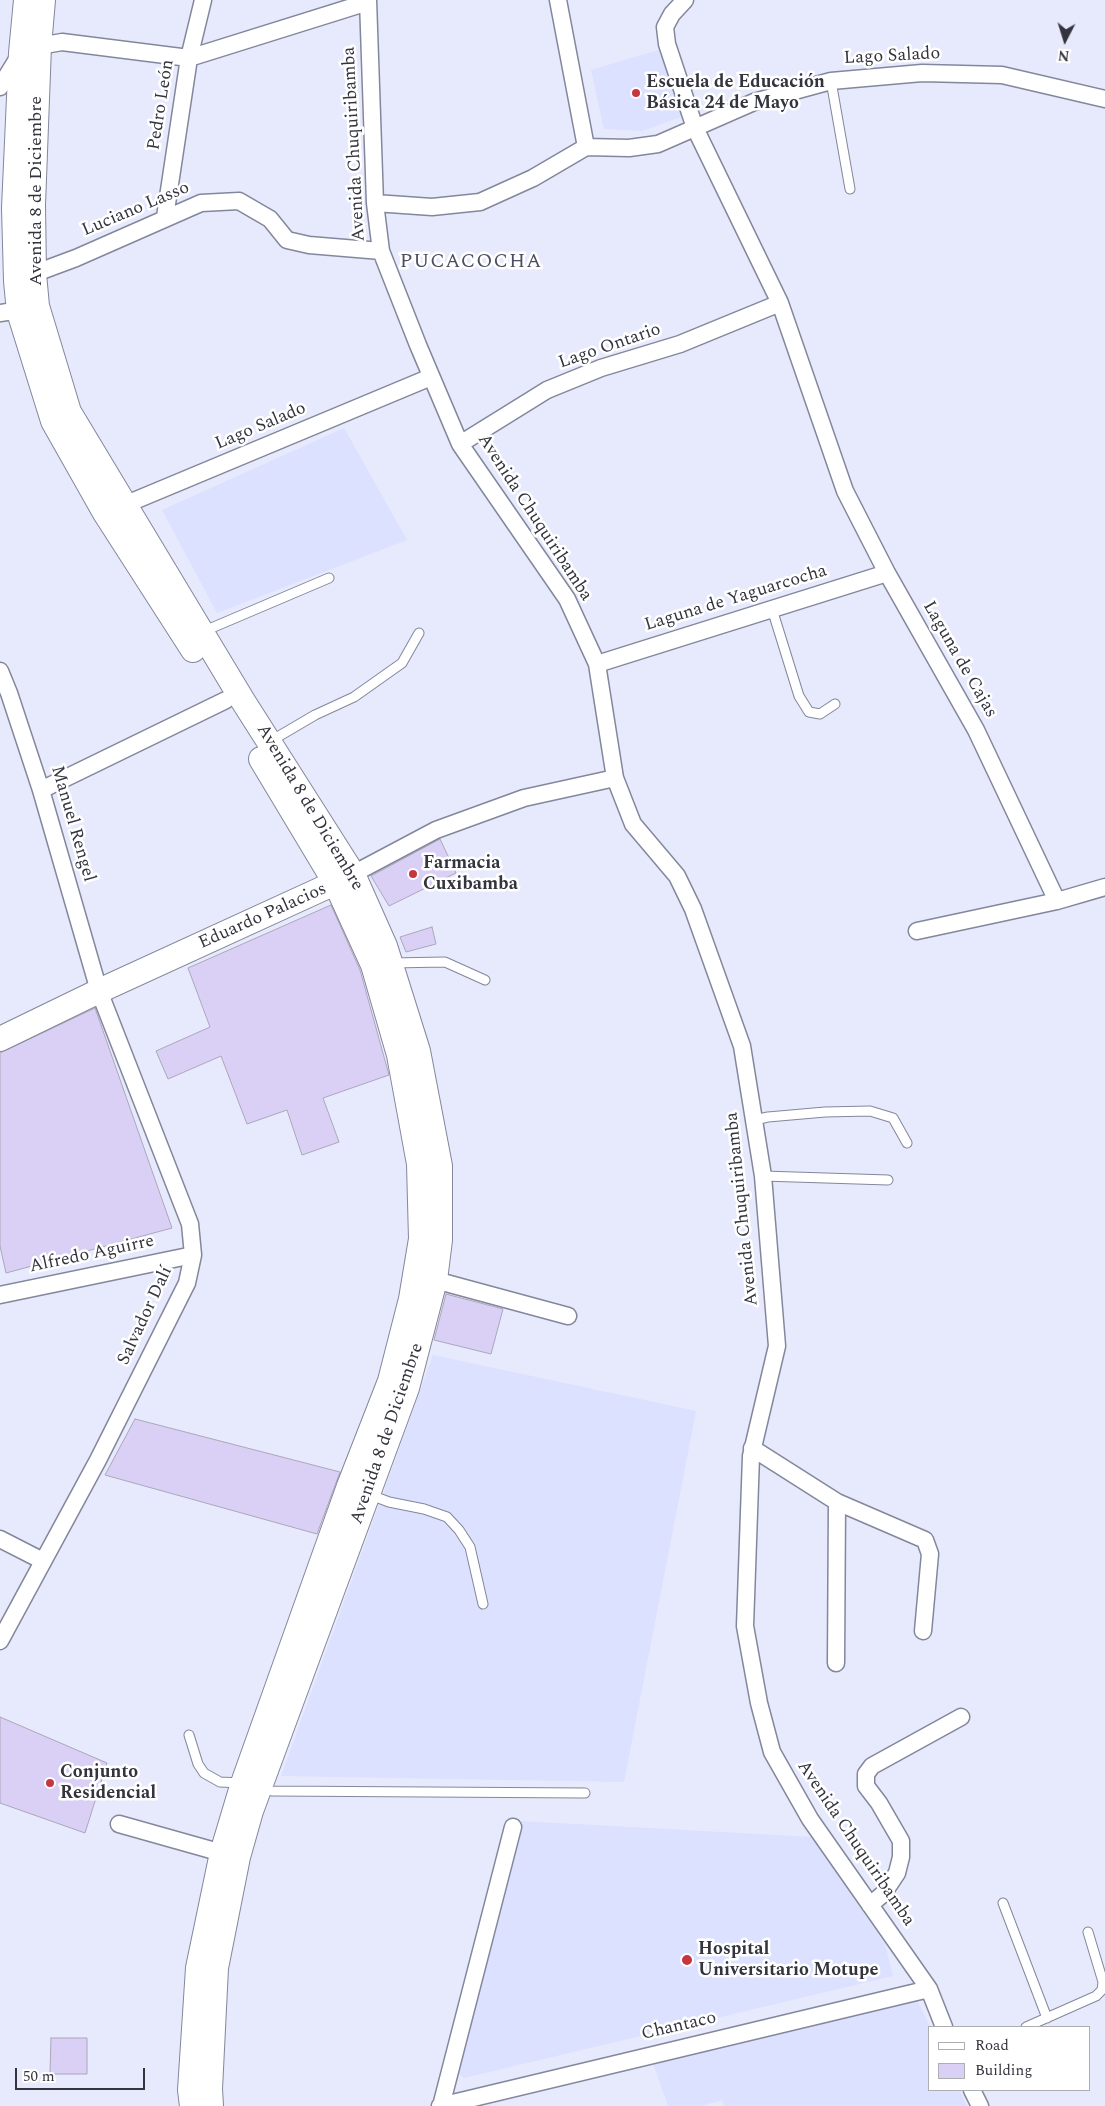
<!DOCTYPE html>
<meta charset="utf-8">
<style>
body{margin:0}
#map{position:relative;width:1105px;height:2106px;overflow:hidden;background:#e7eafc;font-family:Spectral,serif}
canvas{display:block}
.legend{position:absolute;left:928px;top:2026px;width:162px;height:65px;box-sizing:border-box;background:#fff;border:1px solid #adaeb1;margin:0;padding:6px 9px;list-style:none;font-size:15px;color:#33343d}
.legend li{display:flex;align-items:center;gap:10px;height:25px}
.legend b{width:25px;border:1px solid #adaeb1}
.north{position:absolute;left:1040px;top:15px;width:50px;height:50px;-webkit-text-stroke:4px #fff;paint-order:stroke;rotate:185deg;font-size:14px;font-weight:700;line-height:20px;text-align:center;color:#33343d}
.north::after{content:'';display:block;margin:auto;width:18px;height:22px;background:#33343d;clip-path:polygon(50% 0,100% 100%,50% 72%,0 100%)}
.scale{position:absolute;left:15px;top:2068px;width:130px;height:22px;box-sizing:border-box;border:2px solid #33343d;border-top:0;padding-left:6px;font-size:15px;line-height:18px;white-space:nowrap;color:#33343d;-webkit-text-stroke:4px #fff;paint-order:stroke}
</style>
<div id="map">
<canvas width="1105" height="2106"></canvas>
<ul class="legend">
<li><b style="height:6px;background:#fff"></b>Road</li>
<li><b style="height:14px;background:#dad0f6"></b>Building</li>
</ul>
<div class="north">N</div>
<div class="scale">50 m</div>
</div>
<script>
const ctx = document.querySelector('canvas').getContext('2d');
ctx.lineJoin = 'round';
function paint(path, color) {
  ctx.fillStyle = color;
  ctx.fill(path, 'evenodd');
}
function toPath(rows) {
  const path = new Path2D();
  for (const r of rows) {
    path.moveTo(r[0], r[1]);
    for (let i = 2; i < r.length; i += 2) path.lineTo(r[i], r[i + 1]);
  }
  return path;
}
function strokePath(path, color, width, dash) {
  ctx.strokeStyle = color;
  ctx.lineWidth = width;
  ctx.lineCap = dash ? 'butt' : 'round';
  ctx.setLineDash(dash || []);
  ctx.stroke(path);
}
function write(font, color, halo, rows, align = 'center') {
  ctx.font = font + ' Spectral,serif';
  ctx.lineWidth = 5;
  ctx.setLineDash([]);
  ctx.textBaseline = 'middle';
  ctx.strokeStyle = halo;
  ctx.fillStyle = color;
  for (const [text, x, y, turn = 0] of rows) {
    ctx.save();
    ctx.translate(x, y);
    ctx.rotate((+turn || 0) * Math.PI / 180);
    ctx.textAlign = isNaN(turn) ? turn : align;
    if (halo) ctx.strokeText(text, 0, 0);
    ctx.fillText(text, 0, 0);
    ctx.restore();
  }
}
const built = toPath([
 [662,49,684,116,642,131,604,129,591,70],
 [344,428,407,540,217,613,162,510],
 [433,1355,696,1411,624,1782,281,1776],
 [521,1821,811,1837,885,1944,893,1976,464,2078,458,2073],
 [917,2000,930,2027,929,2090,959,2090,967,2106,724,2106,722,2100,701,2106,668,2106,653,2063]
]);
const building = toPath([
 [440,839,456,873,389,906,371,876,440,839],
 [331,905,360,970,389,1075,323,1098,339,1142,302,1155,287,1110,247,1124,221,1056,168,1079,156,1051,210,1027,188,968,331,905],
 [432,927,436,944,406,952,400,937,432,927],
 [95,1008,172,1228,6,1273,0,1246,0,1053,95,1008],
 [446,1294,503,1309,491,1354,434,1340,446,1294],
 [135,1419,340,1472,317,1534,105,1475,135,1419],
 [0,1717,107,1763,85,1833,0,1803,0,1717],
 [51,2038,87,2038,87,2074,50,2074,51,2038]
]);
const service = toPath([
 [831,81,850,189],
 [772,609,799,696,809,712,820,714,835,704],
 [202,632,329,578],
 [269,742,315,715,354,697,402,663,419,633],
 [391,963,445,962,485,980],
 [754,1120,768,1117,825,1112,870,1111,893,1118,907,1143],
 [763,1176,888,1180],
 [368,1494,389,1502,424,1509,447,1517,459,1530,470,1547,483,1604],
 [189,1735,198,1764,204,1773,220,1782,241,1783],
 [261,1788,272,1791,585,1793],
 [1003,1903,1047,2018],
 [1026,2027,1096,1996,1102,1990,1103,1982,1088,1932]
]);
const minor = toPath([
 [368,0,375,203,381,251,418,345,460,444,567,599,597,664,615,778,633,824,677,876,693,909,742,1046,763,1176,777,1346,751,1456,745,1626,759,1703,772,1752,810,1819,929,1989,944,2027],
 [558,0,586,147],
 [685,0,672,14,665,27,667,44,695,128,780,303,845,491,887,573,976,730,1057,901,917,931],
 [0,87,21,53,39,46,62,42,189,58,368,2],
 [375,203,432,207,480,202,533,178,586,147,629,148,658,144,754,102,831,81,922,73,1002,75,1105,99],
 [165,217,189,58,203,0],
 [25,277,76,258,201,203,239,201,270,219,287,240,309,245,381,251],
 [0,313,27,309],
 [460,444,547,390,601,368,680,344,780,303],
 [117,508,431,377],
 [597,664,887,573],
 [0,671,9,693,41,790,99,991,190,1224,193,1255,187,1283,98,1460,0,1641],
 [41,790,226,700],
 [353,874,436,830,524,798,615,778],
 [1057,901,1105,887],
 [435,1280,568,1316],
 [0,1295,193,1255],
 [752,1448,837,1502,925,1540,930,1554,923,1631],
 [0,1539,43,1561],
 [836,1663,837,1502],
 [119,1824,222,1853],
 [870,1905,883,1894,897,1873,901,1857,901,1841,879,1803,866,1786,866,1774,872,1766,961,1717],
 [972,2090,980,2106],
 [440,2106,929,1989],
 [441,2106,513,1827]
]);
const secondary = toPath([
 [26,0,21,53,14,208,16,281,19,312,53,421,105,513,193,650],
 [43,0,39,46,33,205,34,274,37,306,69,412,243,701,353,874,385,946,418,1051,440,1166,440,1240,435,1280,407,1388,251,1811,238,1857,216,1968,210,2089,211,2106],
 [0,1039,99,991,350,876],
 [192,2106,190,2090,198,1968,222,1853,243,1783,349,1486,390,1381,411,1299,421,1239,419,1164,399,1055,373,965,336,884,261,759]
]);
const markers = [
 [636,93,5,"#c63641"],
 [413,874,5,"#c63641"],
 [50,1783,5,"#c63641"],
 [687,1960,6,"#c63641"]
];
const streetNames = [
 ["Lago Salado",892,57,-3],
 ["Pedro León",162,105,-81],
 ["Avenida Chuquiribamba",355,144,-93],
 ["Avenida 8 de Diciembre",37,191,-90],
 ["Luciano Lasso",136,210,-23],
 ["Lago Ontario",610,347,-19],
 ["Lago Salado",261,427,-23],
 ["Avenida Chuquiribamba",534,518,57],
 ["Laguna de Yaguarcocha",736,599,-17],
 ["Laguna de Cajas",959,660,60],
 ["Avenida 8 de Diciembre",309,808,59],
 ["Manuel Rengel",72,824,74],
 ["Eduardo Palacios",263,917,-24],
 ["Avenida Chuquiribamba",743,1209,-96],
 ["Alfredo Aguirre",92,1255,-12],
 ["Salvador Dalí",146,1316,-65],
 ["Avenida 8 de Diciembre",388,1434,-71],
 ["Avenida Chuquiribamba",855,1844,56],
 ["Chantaco",679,2027,-13]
];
const poiNames = [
 ["Escuela de Educación",646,83],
 ["Básica 24 de Mayo",646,104],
 ["Farmacia",423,864],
 ["Cuxibamba",423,885],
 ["Conjunto",60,1773],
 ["Residencial",60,1794],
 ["Hospital",698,1950],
 ["Universitario Motupe",698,1971]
];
const quarterNames = [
 ["PUCACOCHA",471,263]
];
paint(built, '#dbe1fe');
paint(building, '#dad0f6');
strokePath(building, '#aba6ba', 1);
strokePath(service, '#83879b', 11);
strokePath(minor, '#83879b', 19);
strokePath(secondary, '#83879b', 26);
strokePath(service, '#fff', 9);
strokePath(minor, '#fff', 16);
strokePath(secondary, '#fff', 24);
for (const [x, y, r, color] of markers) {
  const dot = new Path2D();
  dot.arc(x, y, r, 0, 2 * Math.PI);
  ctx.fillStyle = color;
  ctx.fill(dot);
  strokePath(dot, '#fff', 2);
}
write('18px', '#33343d', '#fff', streetNames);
write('bold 18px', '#33343d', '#fff', poiNames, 'left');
ctx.letterSpacing = '1px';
write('20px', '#4b4e60', '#fff', quarterNames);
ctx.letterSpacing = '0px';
</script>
